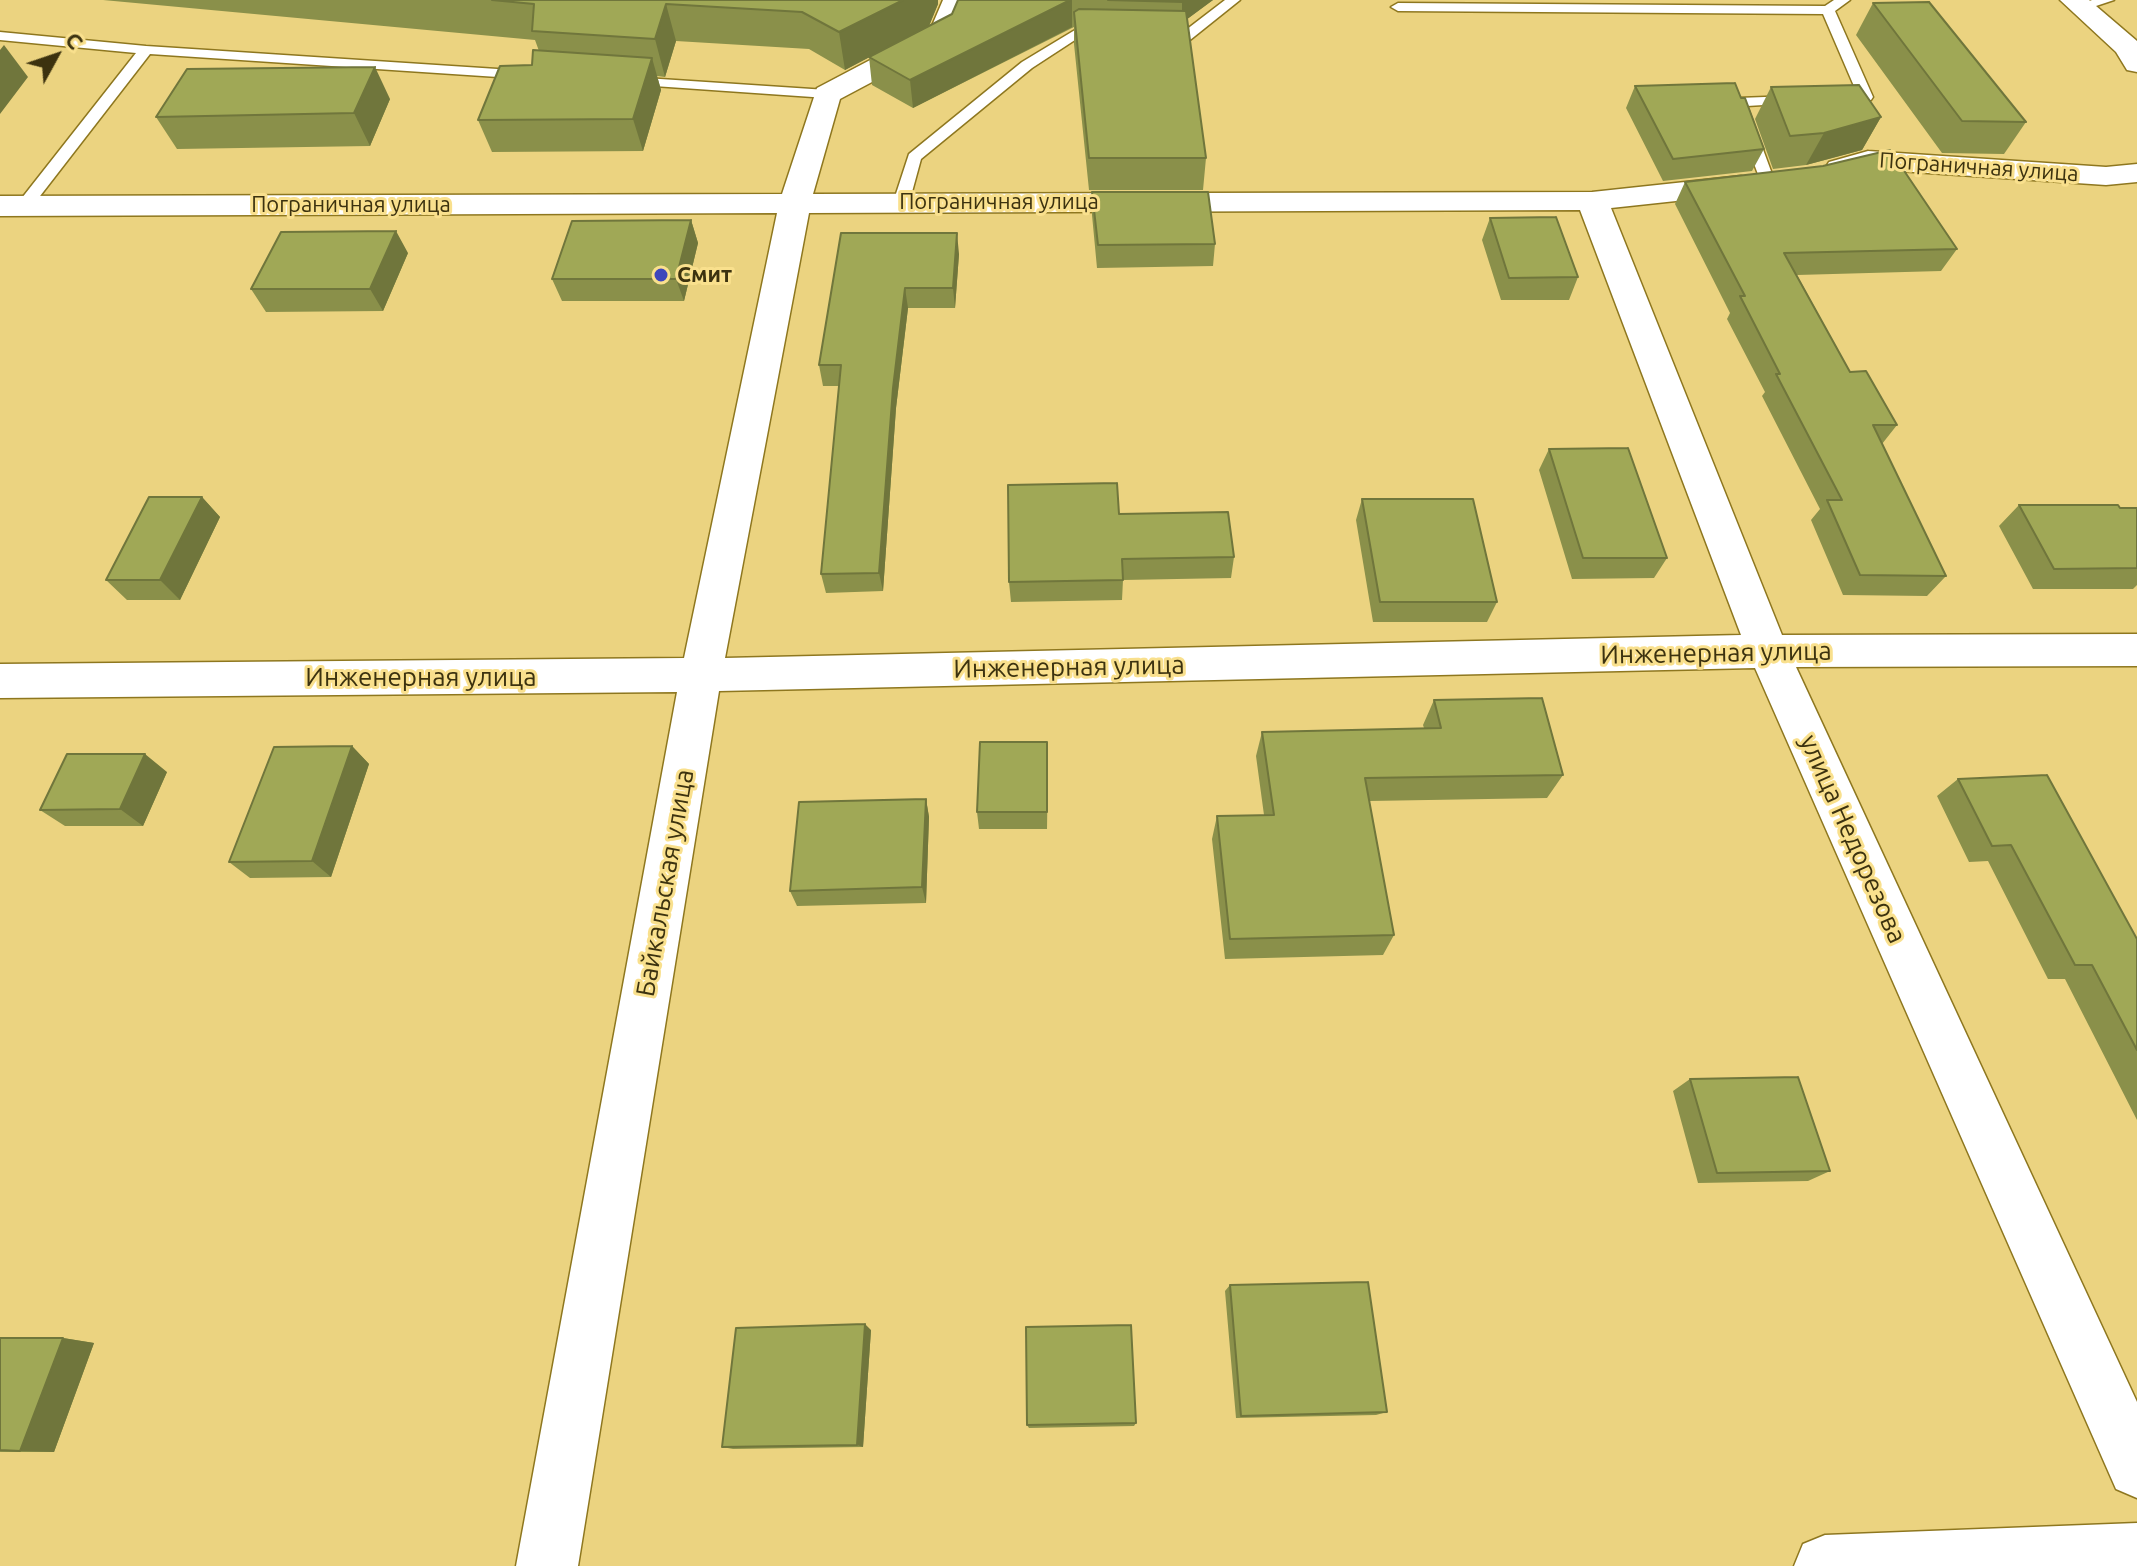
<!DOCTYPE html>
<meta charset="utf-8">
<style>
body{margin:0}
#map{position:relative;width:2137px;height:1566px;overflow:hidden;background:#ebd380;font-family:Ubuntu,sans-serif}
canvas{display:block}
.north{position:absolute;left:16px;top:16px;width:80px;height:80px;-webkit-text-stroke:6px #f9e08d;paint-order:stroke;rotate:50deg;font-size:22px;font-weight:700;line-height:32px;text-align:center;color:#3c320f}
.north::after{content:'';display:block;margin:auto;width:28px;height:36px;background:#3c320f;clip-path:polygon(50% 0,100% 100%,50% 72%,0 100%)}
</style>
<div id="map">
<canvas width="2137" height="1566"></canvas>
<div class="north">С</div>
</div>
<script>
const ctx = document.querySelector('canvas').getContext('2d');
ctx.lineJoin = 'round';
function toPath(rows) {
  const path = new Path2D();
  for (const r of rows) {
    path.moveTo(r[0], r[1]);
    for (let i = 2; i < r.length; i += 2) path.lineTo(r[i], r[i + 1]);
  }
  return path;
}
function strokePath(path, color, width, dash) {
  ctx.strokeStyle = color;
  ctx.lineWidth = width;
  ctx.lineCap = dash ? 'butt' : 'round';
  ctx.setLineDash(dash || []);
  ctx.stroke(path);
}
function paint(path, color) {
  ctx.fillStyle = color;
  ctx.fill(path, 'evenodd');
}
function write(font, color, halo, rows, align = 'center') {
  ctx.font = font + ' Ubuntu,sans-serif';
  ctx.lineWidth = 6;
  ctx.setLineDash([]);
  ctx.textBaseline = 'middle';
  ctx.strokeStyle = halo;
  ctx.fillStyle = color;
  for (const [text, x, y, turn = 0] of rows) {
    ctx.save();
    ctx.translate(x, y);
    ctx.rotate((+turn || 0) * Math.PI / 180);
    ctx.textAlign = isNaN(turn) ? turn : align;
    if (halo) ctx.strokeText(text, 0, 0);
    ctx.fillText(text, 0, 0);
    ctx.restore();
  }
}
const service = toPath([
 [1225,0,1240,0,1190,40,1161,41,1154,37,1161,33,1182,33,1225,0],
 [1834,0,1850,0,1835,11,1873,97,1871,100,1838,102,1831,98,1838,94,1857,93,1823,14,1398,11,1391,7,1398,3,1825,6,1834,0],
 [2092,0,2114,0,2081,11,2074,7,2092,0],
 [1075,30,1103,31,1110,35,1103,39,1078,38,1032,68,921,159,909,203,907,206,895,206,893,203,909,154,1022,62,1075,30],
 [0,32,146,46,528,71,535,75,528,79,150,54,30,209,24,211,16,206,18,203,136,53,0,40,0,32],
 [630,77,827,90,834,94,827,98,625,84,625,78,630,77],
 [1792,96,1799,100,1797,103,1747,106,1775,182,1772,185,1762,185,1731,102,1738,98,1792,96]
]);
const minor = toPath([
 [943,0,969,0,953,39,840,99,813,194,1592,192,1741,176,1752,178,1756,185,1752,192,1741,194,1611,208,1782,635,2137,634,2137,666,1796,667,2137,1402,2137,1498,2116,1489,1755,668,719,691,578,1566,516,1566,677,692,0,698,0,664,684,658,777,213,0,216,0,196,782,194,817,88,931,28,943,0],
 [1580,210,1741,635,725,658,809,213,1580,210],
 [2060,0,2089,0,2137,41,2137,72,2127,70,2116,52,2060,0],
 [1868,151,2106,167,2137,164,2137,182,2106,185,1869,169,1840,177,1829,174,1825,168,1829,162,1868,151],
 [2137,1523,2137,1566,1794,1566,1803,1544,1825,1535,2137,1523]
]);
const wall = toPath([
 [103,0,938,0,938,4,929,26,952,14,958,0,1213,0,1187,19,1206,158,1203,190,1089,190,1074,44,1074,27,913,108,872,85,869,57,845,70,809,49,676,41,665,77,657,76,661,90,643,151,492,152,478,120,532,65,539,51,535,40],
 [1873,3,2026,122,2004,154,1942,153,1856,35],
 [1635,86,1764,149,1752,171,1663,181,1626,108],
 [1771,87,1881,117,1862,150,1806,165,1773,169,1755,119],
 [390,99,370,146,177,149,156,117],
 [1685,182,1957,249,1941,271,1797,275,1850,372,1897,425,1882,444,1946,576,1927,596,1843,595,1811,520,1820,509,1762,396,1765,392,1727,319,1730,313,1675,204],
 [1092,192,1215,244,1213,266,1097,268,1092,215],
 [1490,218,1578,277,1569,300,1501,300,1482,240],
 [691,220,698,243,684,301,562,301,552,279],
 [841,233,959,254,955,308,908,308,896,408,883,591,826,593,821,574,839,386,823,386,819,365],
 [408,253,383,311,266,312,251,289],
 [1549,449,1667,558,1654,578,1572,579,1539,470],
 [202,497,220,517,180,600,127,600,106,580],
 [1362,499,1497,602,1487,622,1373,622,1356,520],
 [2019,505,2137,508,2137,585,2133,589,2033,589,1999,526],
 [1119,514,1234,557,1231,578,1123,580,1122,600,1011,602,1009,582],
 [1434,700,1563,775,1547,798,1369,801,1394,935,1383,955,1225,959,1212,839,1217,816,1264,815,1256,756,1262,732,1424,728,1423,725],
 [352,746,369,764,331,877,250,878,229,862],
 [1048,760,1047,829,979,829,977,812],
 [167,772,143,826,65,826,40,810],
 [1958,779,2137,939,2137,1120,2065,979,2048,979,1988,861,1969,862,1937,796],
 [926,799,929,817,926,903,797,906,790,891],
 [1690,1079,1830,1171,1808,1181,1698,1183,1673,1091],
 [1230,1285,1387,1412,1376,1415,1236,1418,1225,1291],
 [871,1330,863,1447,733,1449,722,1447],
 [0,1338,63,1338,94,1343,54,1452,0,1452],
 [1136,1423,1134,1426,1029,1428,1027,1425]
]);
const shadedWall = toPath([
 [903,0,938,0,938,4,929,26,845,70,839,32],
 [1070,0,1072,0,1072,27,913,108,910,80],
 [1182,0,1213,0,1182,23],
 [666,4,676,41,665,77,655,39],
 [4,45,28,77,0,114,0,50],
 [652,58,661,90,643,151,633,119],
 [375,67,390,99,370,146,354,113],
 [1881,117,1862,150,1806,165,1824,133],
 [691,220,698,243,684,301,676,279],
 [396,231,408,253,383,311,370,289],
 [957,233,959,254,955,308,953,288],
 [905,288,908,308,896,408,883,591,879,573,893,388],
 [202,497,220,517,180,600,160,580],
 [352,746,369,764,331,877,312,861],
 [145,754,167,772,143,826,120,809],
 [926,799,929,817,926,903,922,887],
 [865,1324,871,1330,863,1447,857,1445],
 [63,1338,94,1343,54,1452,20,1451]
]);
const building = toPath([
 [492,0,903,0,839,32,802,12,666,4,655,39,532,31,534,4,492,0],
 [958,0,1070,0,910,80,869,57,952,14,958,0],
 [1108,0,1183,0,1183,2,1108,0],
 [1929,2,2026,122,1962,121,1873,3,1929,2],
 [1079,9,1186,11,1206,158,1089,158,1074,12,1079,9],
 [533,50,652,58,633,119,478,120,500,66,532,65,533,50],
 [375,67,354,113,156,117,187,69,375,67],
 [1735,83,1741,98,1745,98,1764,149,1673,159,1635,86,1735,83],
 [1859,85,1881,117,1824,133,1790,136,1771,87,1859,85],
 [1890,150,1957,249,1784,253,1850,372,1866,371,1897,425,1873,425,1946,576,1860,575,1827,500,1842,500,1776,374,1780,374,1740,296,1745,296,1685,182,1823,166,1890,150],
 [1092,192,1208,192,1215,244,1098,245,1092,192],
 [1556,217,1578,277,1509,278,1490,218,1556,217],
 [691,220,676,279,552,279,572,221,691,220],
 [396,231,370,289,251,289,281,232,396,231],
 [841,233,957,233,953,288,905,288,893,388,879,573,821,574,841,365,819,365,841,233],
 [1628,448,1667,558,1583,558,1549,449,1628,448],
 [1117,483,1119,514,1228,512,1234,557,1122,559,1123,580,1009,582,1008,485,1117,483],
 [149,497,202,497,160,580,106,580,149,497],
 [1362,499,1473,499,1497,602,1380,602,1362,499],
 [2019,505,2118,505,2120,508,2137,508,2137,568,2054,569,2019,505],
 [1542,698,1563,775,1365,778,1394,935,1230,939,1217,816,1274,815,1262,732,1441,728,1434,700,1542,698],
 [980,742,1047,742,1047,812,977,812,980,742],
 [352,746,312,861,229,862,274,747,352,746],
 [67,754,145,754,120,809,40,810,67,754],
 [2047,775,2137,939,2137,1050,2092,965,2075,965,2011,845,1992,846,1958,779,2047,775],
 [926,799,922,887,790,891,799,802,926,799],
 [1798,1077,1830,1171,1717,1173,1690,1079,1798,1077],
 [1368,1282,1387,1412,1241,1416,1230,1285,1368,1282],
 [865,1324,857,1445,722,1447,736,1328,865,1324],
 [1131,1325,1136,1423,1027,1425,1026,1327,1131,1325],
 [0,1338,63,1338,20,1451,0,1450,0,1338]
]);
const markers = [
 [661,275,8,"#3e47bb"]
];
const farStreetnames = [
 ["Пограничная улица",1979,167,4],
 ["Пограничная улица",999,202],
 ["Пограничная улица",351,205]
];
const farPoinames = [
 ["Смит",677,275]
];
const streetNames = [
 ["Инженерная улица",1716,653,-1],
 ["Инженерная улица",1069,667,-1],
 ["Инженерная улица",421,677],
 ["улица Недорезова",1853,839,66],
 ["Байкальская улица",665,883,-80]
];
strokePath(service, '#8e771f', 3);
strokePath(minor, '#8e771f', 3);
paint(service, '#fff');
paint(minor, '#fff');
paint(wall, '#8a904a');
paint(shadedWall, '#70763c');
paint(building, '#a0a856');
strokePath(building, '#70763c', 2);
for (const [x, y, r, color] of markers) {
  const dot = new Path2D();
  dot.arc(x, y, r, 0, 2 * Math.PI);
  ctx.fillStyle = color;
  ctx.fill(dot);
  strokePath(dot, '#f9e08d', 3);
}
write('22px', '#3c320f', '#f9e08d', farStreetnames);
write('bold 22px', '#3c320f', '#f9e08d', farPoinames, 'left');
write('26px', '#3c320f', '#f9e08d', streetNames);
</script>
